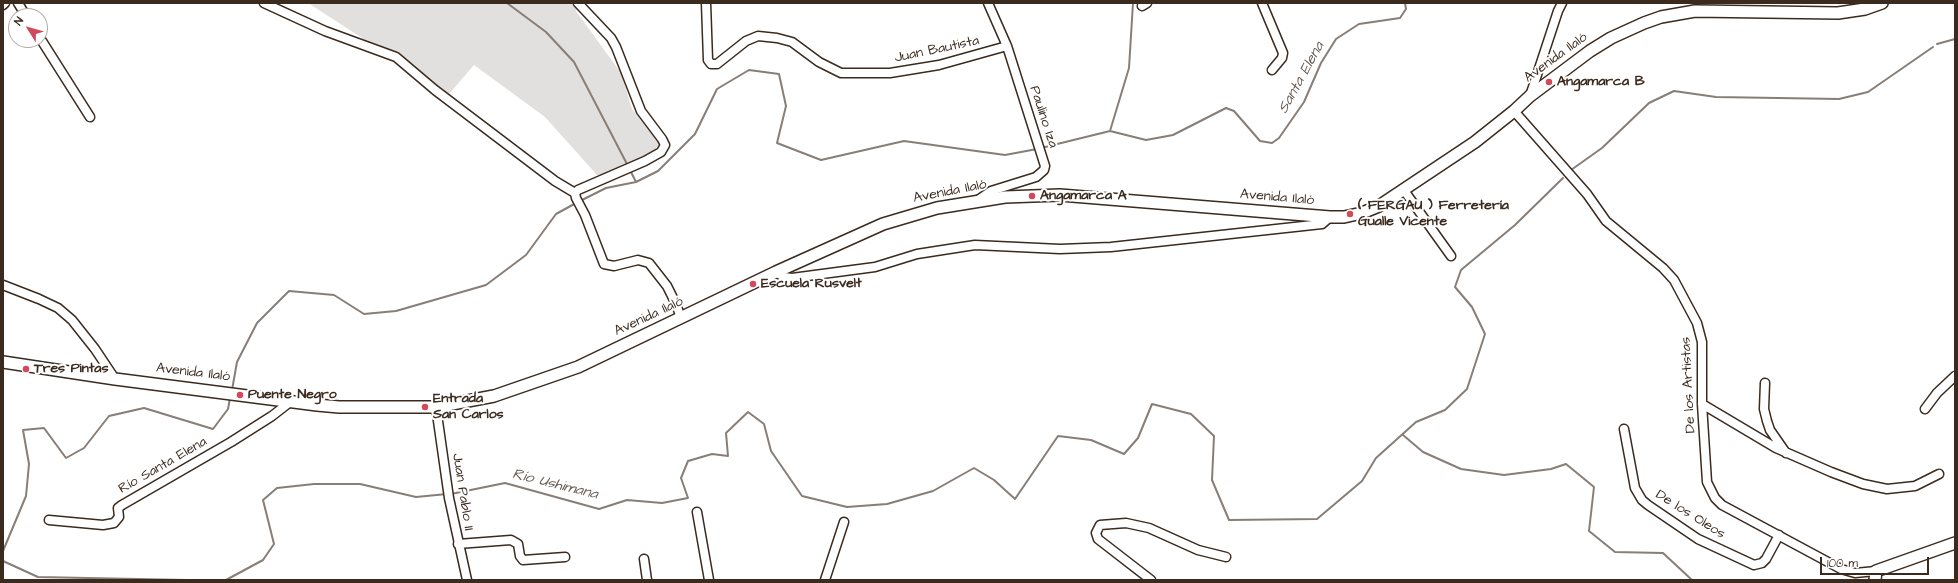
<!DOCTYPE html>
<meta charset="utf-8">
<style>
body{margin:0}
#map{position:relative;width:1958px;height:583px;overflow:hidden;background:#fff;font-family:"Architects Daughter",sans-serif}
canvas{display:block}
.frame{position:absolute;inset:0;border:4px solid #3b2a1e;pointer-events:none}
.north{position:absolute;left:8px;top:8px;width:40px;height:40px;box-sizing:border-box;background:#fff;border:1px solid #b1aaa5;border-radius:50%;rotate:307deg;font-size:11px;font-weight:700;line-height:16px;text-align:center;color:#3b2a1e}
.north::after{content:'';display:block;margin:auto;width:14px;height:18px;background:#d1495b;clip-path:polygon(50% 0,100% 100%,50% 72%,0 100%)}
.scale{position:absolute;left:1820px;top:557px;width:109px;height:18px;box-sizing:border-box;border:2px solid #3b2a1e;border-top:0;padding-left:5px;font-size:12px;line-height:14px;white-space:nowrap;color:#3b2a1e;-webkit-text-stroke:3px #fff;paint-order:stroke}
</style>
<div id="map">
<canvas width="1958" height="583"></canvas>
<div class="frame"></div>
<div class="north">N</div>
<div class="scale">100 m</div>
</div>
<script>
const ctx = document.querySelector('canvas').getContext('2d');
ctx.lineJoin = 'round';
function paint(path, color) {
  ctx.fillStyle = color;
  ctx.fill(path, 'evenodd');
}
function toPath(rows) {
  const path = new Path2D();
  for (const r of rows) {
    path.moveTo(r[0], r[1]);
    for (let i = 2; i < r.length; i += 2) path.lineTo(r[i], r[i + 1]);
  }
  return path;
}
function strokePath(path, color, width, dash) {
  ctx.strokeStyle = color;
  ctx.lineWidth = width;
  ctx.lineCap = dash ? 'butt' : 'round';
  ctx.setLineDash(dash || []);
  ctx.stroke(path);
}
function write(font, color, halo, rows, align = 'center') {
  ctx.font = font + ' "Architects Daughter",sans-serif';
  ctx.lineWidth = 4;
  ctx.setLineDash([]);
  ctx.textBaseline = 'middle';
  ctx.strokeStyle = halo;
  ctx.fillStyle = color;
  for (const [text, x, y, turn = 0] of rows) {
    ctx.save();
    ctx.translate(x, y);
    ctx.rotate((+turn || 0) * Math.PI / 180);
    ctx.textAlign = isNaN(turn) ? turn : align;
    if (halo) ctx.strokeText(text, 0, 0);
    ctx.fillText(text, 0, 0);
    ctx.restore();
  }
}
const green = toPath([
 [308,3,579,3,576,11,621,73,632,109,660,143,646,162,620,174,597,175,545,117,474,65,449,94]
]);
const stream = toPath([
 [507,3,546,32,574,62,628,166],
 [1937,44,1955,39],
 [1110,131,1129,68,1133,3],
 [1041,148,1110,131,1146,140,1173,135,1226,108,1234,111,1260,141,1272,143,1279,138,1304,102,1321,63,1336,39,1359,24,1400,18,1406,9,1405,3],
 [630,170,636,182],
 [1571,170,1602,148,1649,103,1674,91,1716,97,1839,99,1868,92,1933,47],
 [580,201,606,188,636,182,658,171,695,134,717,89,749,70,779,74,786,106,777,143,821,160,904,141,1005,155,1037,149],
 [232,390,237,362,257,323,289,291,334,295,364,314,396,311,486,285,526,255,556,214,576,203],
 [1403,435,1423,452,1461,469,1504,475,1551,469,1566,464,1594,487,1589,531,1615,552,1663,553,1692,580],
 [451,494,505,483,599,509,627,500,662,503,688,498,681,478,688,461,712,454,728,456,726,433,748,412,764,424,771,451,802,496,847,507,887,504,933,491,974,468,994,480,1015,499,1058,436,1091,440,1124,454,1138,438,1152,404,1191,414,1214,436,1212,480,1229,520,1317,519,1362,481,1376,458,1416,422,1445,410,1467,389,1485,334,1472,307,1455,287,1461,270,1515,225,1563,178],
 [3,551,26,496,29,464,23,430,44,428,66,458,84,448,109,416,144,408,213,429,228,409,230,398],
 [3,561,38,577,187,580],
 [226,580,263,560,274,544,263,500,277,488,314,484,360,484,416,497,447,494]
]);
const street = toPath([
 [18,3,26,16],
 [264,3,325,31,396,57,435,90,555,181,575,193],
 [578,3,611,38,616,47,641,111,662,139,665,145,661,152,645,161,578,190,575,193,576,198,585,215,604,264,614,266,638,260,649,263,667,286,676,304,681,318],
 [706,3,708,60,711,64,717,64,746,41,758,36,777,38,792,42,819,62,841,73,890,73,939,65,1007,46],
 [1262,3,1283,53,1282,58,1272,70],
 [3,5,5,3],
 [1142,6,1147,3],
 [40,38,90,117],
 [1530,96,1558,11,1562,3],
 [1514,111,1587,194,1606,221,1663,268,1674,280,1697,323,1702,342,1702,404,1707,482,1715,498,1722,505,1841,569,1855,573,1876,571],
 [1403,189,1451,256],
 [978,200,991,191,1036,177,1044,170,1045,166,1007,46,988,3],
 [776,272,784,277,792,278,875,267,917,254,975,245,1060,249,1111,247,1322,224,1330,217],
 [3,285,39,299,58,308,72,320,95,349,115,379],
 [1765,383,1764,409,1767,421,1770,430,1786,453],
 [1702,404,1776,448,1831,472,1863,484,1887,489,1915,486,1939,474],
 [436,407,449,498,467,580],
 [1925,409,1937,393,1955,376],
 [1624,429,1635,488,1642,500,1648,505,1698,539,1754,565,1762,563,1766,559,1779,535],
 [697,512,709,580],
 [49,520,103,525,114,523,119,517,118,508,122,505,231,442,272,416,290,402],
 [458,544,511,540,518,544,520,556,523,560,565,557],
 [644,559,647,580],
 [825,580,844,522],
 [1151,580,1098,539,1096,533,1100,525,1126,523,1149,528,1198,550,1226,557]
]);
const secondary = toPath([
 [3,362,115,379,317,405,339,407,436,407,494,396,578,367,776,272,883,224,937,208,1005,197,1060,195,1330,217,1344,217,1362,213,1379,206,1475,142,1514,111,1530,96,1590,51,1611,38,1644,23,1661,17,1695,11,1838,13,1865,9,1882,3],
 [1875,580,1876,571,1955,543]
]);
const markers = [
 [1549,82,4,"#d1495b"],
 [1032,196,4,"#d1495b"],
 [1350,214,4,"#d1495b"],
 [753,284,4,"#d1495b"],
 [26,369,4,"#d1495b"],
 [240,395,4,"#d1495b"],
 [425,407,4,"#d1495b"]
];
const streetNames = [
 ["Juan Bautista",937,50,-12],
 ["Avenida Ilaló",1556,58,-36],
 ["Paulino Iza",1043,117,72],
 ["Avenida Ilaló",950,192,-11],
 ["Avenida Ilaló",1277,198,5],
 ["Avenida Ilaló",649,317,-25],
 ["Avenida Ilaló",193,373,7],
 ["De los Artistas",1689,385,-93],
 ["Río Santa Elena",163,466,-30],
 ["Juan Pablo II",462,492,81],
 ["De los Oleos",1690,515,32]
];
const poiNames = [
 ["Angamarca B",1557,82],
 ["Angamarca A",1040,196],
 ["( FERGAU ) Ferretería",1358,206],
 ["Gualle Vicente",1358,222],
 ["Escuela Rusvelt",761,284],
 ["Tres Pintas",34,369],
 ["Puente Negro",248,395],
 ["Entrada",433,399],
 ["San Carlos",433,415]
];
const waterNames = [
 ["Santa Elena",1302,78,-61],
 ["Río Ushimana",555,485,14]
];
paint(green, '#e2e0de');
strokePath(stream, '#887e77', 2);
strokePath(street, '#3b2a1e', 11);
strokePath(secondary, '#3b2a1e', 14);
strokePath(street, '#fff', 8);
strokePath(secondary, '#fff', 11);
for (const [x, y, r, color] of markers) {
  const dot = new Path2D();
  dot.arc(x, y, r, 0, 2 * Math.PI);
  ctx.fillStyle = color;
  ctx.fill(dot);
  strokePath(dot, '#fff', 1.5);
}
write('14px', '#3b2a1e', '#fff', streetNames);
write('bold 14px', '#3b2a1e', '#fff', poiNames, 'left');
write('italic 15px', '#685b52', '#fff', waterNames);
</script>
